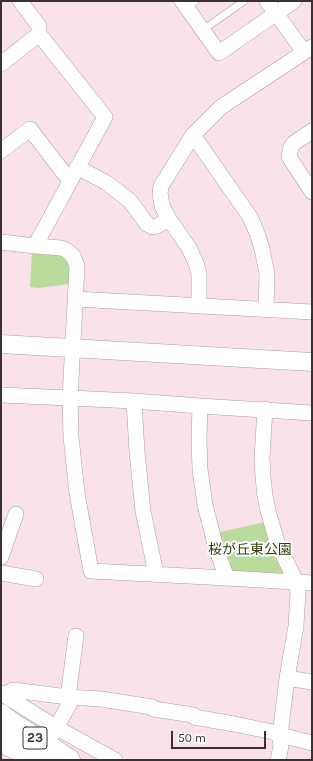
<!DOCTYPE html>
<meta charset="utf-8">
<style>
body{margin:0}
#map{position:relative;width:313px;height:761px;overflow:hidden;background:#f9e2ea;font-family:Karla,sans-serif}
canvas{display:block}
.frame{position:absolute;inset:0;border:2px solid #393134;pointer-events:none}
.scale{position:absolute;left:171px;top:731px;width:95px;height:18px;box-sizing:border-box;border:2px solid #393134;border-top:0;padding-left:5px;font-size:12px;line-height:14px;white-space:nowrap;color:#393134;-webkit-text-stroke:3px #fff;paint-order:stroke}
</style>
<div id="map">
<canvas width="313" height="761"></canvas>
<div class="frame"></div>
<div class="scale">50 m</div>
</div>
<script>
const ctx = document.querySelector('canvas').getContext('2d');
ctx.lineJoin = 'round';
function paint(path, color) {
  ctx.fillStyle = color;
  ctx.fill(path, 'evenodd');
}
function toPath(rows) {
  const path = new Path2D();
  for (const r of rows) {
    path.moveTo(r[0], r[1]);
    for (let i = 2; i < r.length; i += 2) path.lineTo(r[i], r[i + 1]);
  }
  return path;
}
function strokePath(path, color, width, dash) {
  ctx.strokeStyle = color;
  ctx.lineWidth = width;
  ctx.lineCap = dash ? 'butt' : 'round';
  ctx.setLineDash(dash || []);
  ctx.stroke(path);
}
function write(font, color, halo, rows, align = 'center') {
  ctx.font = font + ' Karla,"Noto Sans JP",sans-serif';
  ctx.lineWidth = 4;
  ctx.setLineDash([]);
  ctx.textBaseline = 'middle';
  ctx.strokeStyle = halo;
  ctx.fillStyle = color;
  for (const [text, x, y, turn = 0] of rows) {
    ctx.save();
    ctx.translate(x, y);
    ctx.rotate((+turn || 0) * Math.PI / 180);
    ctx.textAlign = isNaN(turn) ? turn : align;
    if (halo) ctx.strokeText(text, 0, 0);
    ctx.fillText(text, 0, 0);
    ctx.restore();
  }
}
const green = toPath([
 [32,253,61,255,66,258,71,266,69,284,39,288,30,287],
 [265,522,285,569,284,575,233,573,216,533]
]);
const service = toPath([
 [186,7,195,1],
 [203,30,244,1]
]);
const minor = toPath([
 [20,1,39,26,39,34],
 [182,1,219,53,294,1],
 [267,1,304,52],
 [1,64,39,34,105,117,35,246,1,242],
 [312,131,294,143,291,147,289,156,291,160,312,192],
 [193,135,250,217,257,233,262,249,267,274,266,309],
 [1,151,30,129,70,181],
 [77,167,107,183,130,201,147,224,153,227,157,226,169,219],
 [75,299,312,312],
 [199,306,199,273,196,263,189,248,169,219,162,206,160,193,161,186,193,135,221,107,312,47],
 [1,395,70,398,77,266,73,256,66,250,61,248,35,246],
 [134,401,137,452,143,511,156,574],
 [200,406,199,440,200,469,205,505,216,548,227,578],
 [265,409,262,458,263,477,265,496,268,511,277,542,296,582,298,592,296,626,287,678,280,735,281,746,278,760],
 [312,413,200,406,134,401,70,398,71,437,77,493,91,571,227,578,312,583],
 [1,557,16,514],
 [1,573,36,579],
 [287,678,312,682],
 [1,693,57,728,115,760],
 [4,695,13,690,68,697,101,699,152,707,154,709,193,715,194,717,234,724,273,732,280,735,312,743],
 [52,735,70,703,68,697,76,636]
]);
const tertiary = toPath([
 [1,344,312,362]
]);
const trunk = toPath([
 [1,715,11,723,69,760],
 [1,741,40,760]
]);
const shields = [
 [35,738,24]
];
const shieldNames = [
 ["23",35,738]
];
const parkNames = [
 ["桜が丘東公園",250,550]
];
paint(green, '#b9db9c');
strokePath(service, '#b09aa2', 8);
strokePath(minor, '#b09aa2', 16);
strokePath(tertiary, '#b09aa2', 19);
strokePath(trunk, '#b09aa2', 23);
strokePath(service, '#fff', 7);
strokePath(minor, '#fff', 15);
strokePath(tertiary, '#fff', 18);
strokePath(trunk, '#fff', 22);
for (const [x, y, w] of shields) {
  const box = new Path2D();
  box.roundRect(x - w / 2, y - 11, w, 22, 3);
  ctx.fillStyle = '#fff';
  ctx.fill(box);
  strokePath(box, '#393134', 1);
}
write('bold 13px', '#393134', null, shieldNames);
write('14px', '#2b4310', '#fff', parkNames);
</script>
